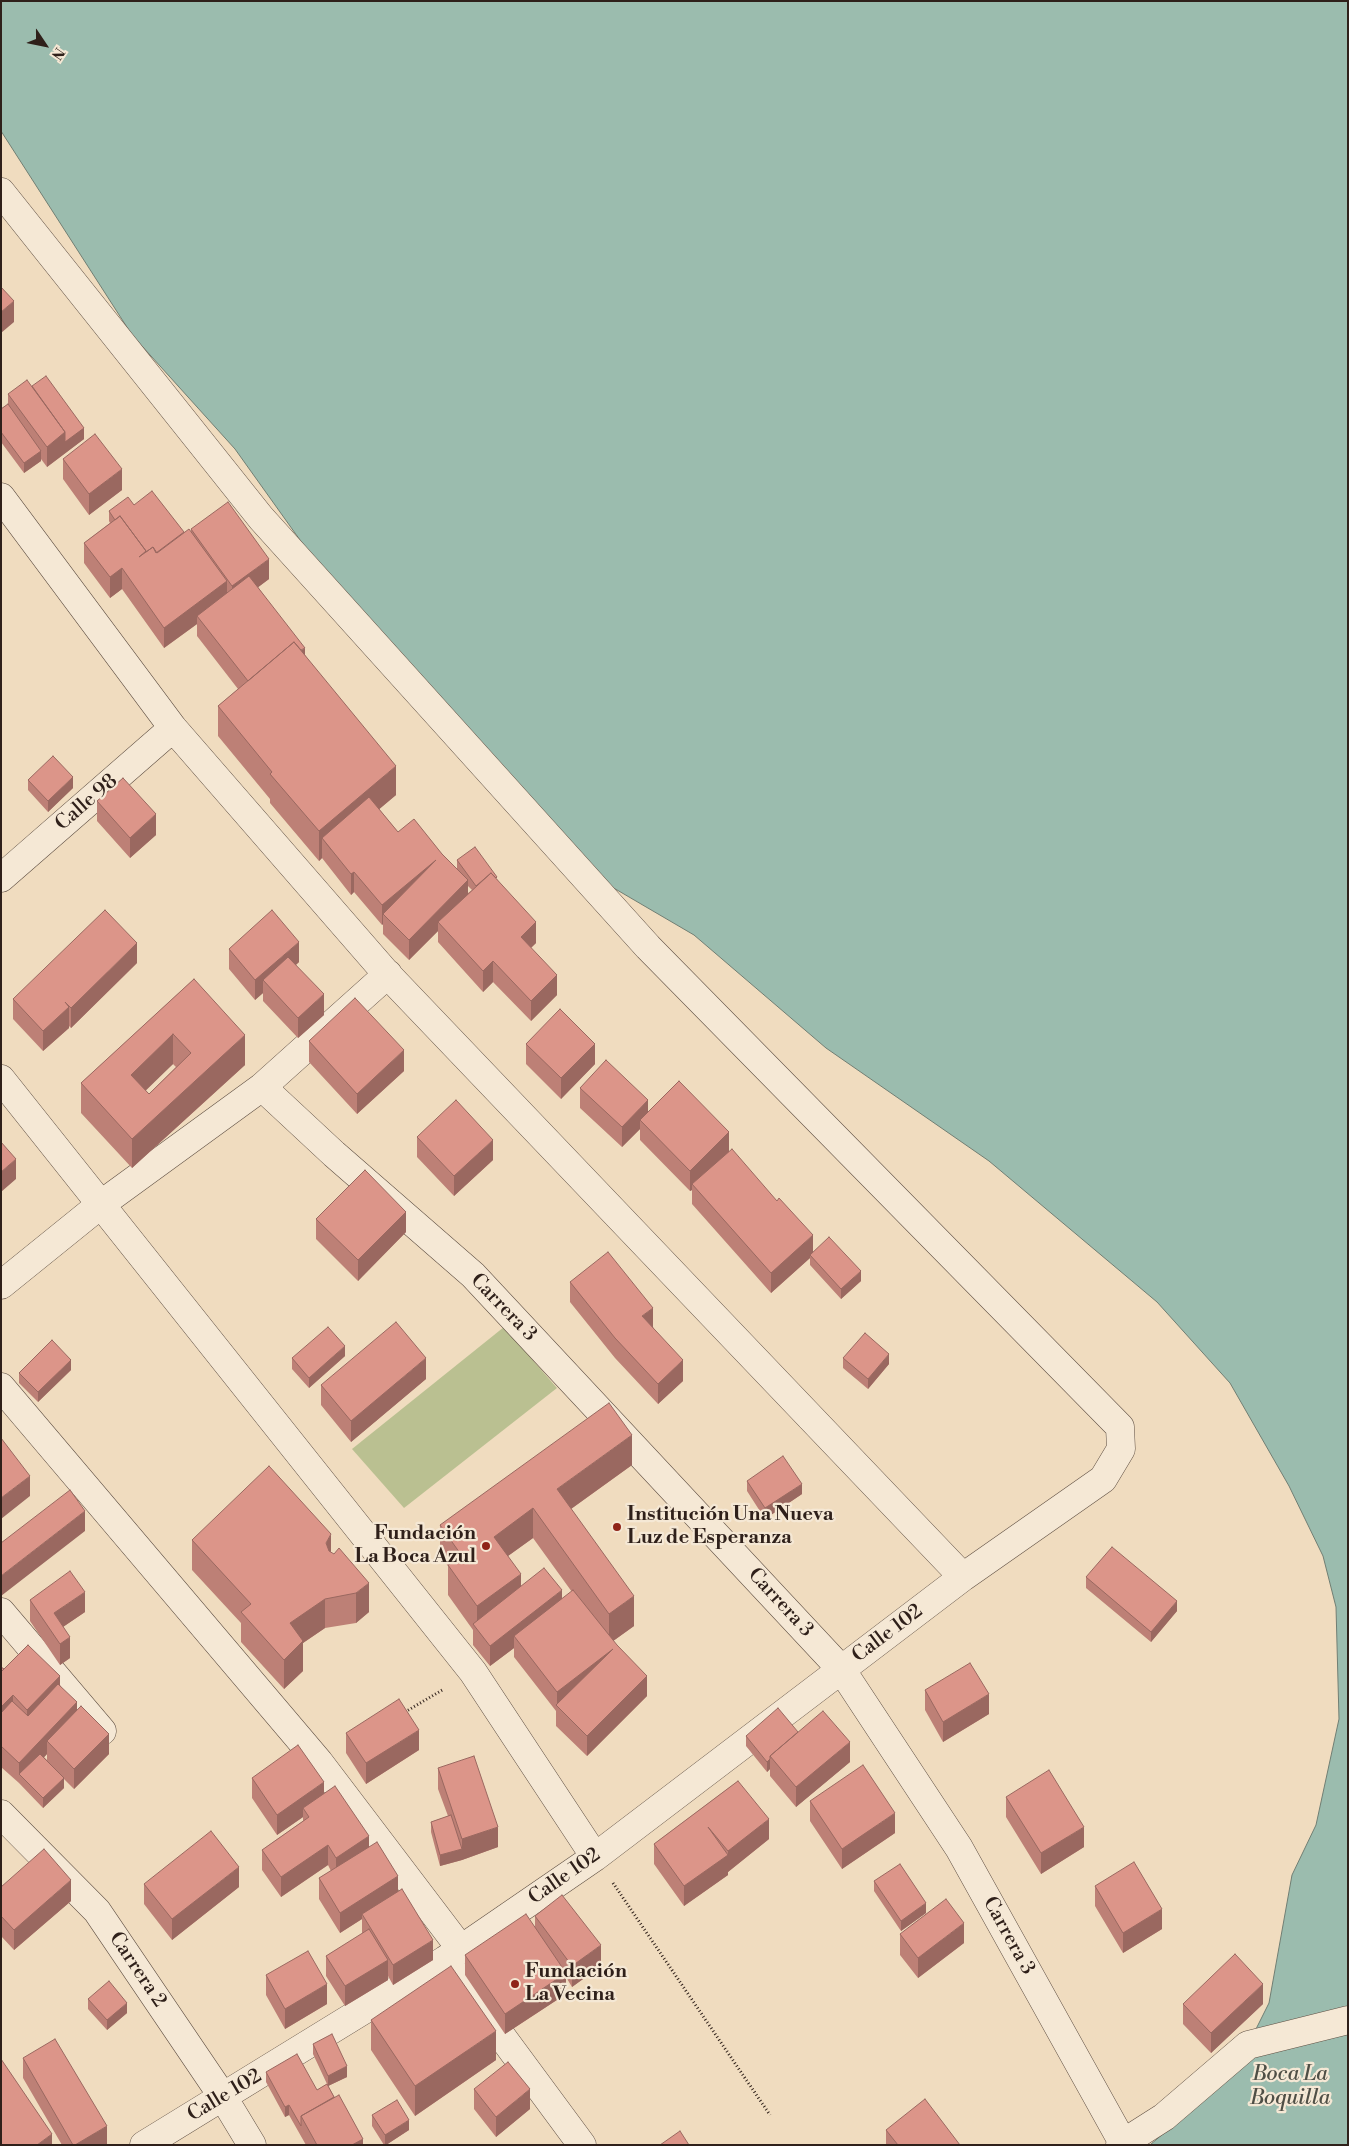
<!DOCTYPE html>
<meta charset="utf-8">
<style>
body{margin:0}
#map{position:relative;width:1349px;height:2146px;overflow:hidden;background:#f0dcbf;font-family:"Libre Bodoni",serif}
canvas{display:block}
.frame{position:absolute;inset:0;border:2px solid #2f201a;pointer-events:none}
.north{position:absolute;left:20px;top:20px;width:50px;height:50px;-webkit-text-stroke:4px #f5e8d5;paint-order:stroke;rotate:124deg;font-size:14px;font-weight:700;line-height:20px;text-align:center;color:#2f201a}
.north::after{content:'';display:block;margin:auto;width:18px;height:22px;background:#2f201a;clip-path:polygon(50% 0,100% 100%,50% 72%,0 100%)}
</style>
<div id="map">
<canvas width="1349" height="2146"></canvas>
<div class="frame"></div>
<div class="north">N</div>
</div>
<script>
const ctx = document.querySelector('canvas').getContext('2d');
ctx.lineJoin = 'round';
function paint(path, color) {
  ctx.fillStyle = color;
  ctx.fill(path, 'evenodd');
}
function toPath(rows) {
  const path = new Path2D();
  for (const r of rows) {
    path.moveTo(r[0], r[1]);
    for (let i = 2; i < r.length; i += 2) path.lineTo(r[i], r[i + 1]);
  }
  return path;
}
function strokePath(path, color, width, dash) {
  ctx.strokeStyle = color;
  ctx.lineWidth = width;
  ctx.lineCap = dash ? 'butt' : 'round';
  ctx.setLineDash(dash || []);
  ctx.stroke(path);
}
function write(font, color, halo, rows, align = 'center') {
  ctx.font = font + ' "Libre Bodoni",serif';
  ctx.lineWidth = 4.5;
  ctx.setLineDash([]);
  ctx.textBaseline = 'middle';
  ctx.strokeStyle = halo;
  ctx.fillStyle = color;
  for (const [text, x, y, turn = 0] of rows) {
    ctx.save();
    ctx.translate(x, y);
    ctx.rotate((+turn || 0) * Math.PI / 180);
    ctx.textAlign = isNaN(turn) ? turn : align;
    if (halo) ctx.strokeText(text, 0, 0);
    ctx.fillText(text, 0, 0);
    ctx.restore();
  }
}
const green = toPath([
 [504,1327,557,1388,404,1508,352,1449]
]);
const water = toPath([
 [1,1,1348,1,1348,2145,1150,2145,1209,2094,1248,2045,1269,2003,1292,1875,1316,1825,1339,1719,1336,1607,1323,1556,1289,1486,1230,1383,1157,1302,989,1161,826,1048,694,935,547,849,325,575,235,449,132,335,1,131,1,1]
]);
const path = toPath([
 [405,1712,444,1689],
 [613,1883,770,2115]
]);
const street = toPath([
 [1,192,261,518,648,947,1120,1427,1121,1449,1103,1479,963,1577,387,974,173,728,1,497],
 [1,878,173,728],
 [1,1079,473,1672,595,1857],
 [262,1087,334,1154,473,1275,841,1669,959,1848,1123,2143],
 [1,1285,100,1205,262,1087,388,974],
 [1,1387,319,1762,461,1949],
 [1,1612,102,1731],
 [1,1814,97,1911,223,2097,252,2145],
 [455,1973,582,2145],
 [144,2145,445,1960,595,1857,963,1577],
 [1120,2145,1164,2117,1248,2045,1348,2020]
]);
const wall = toPath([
 [32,386,84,439,47,467,41,459,41,461,24,473,1,442,1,409,8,404,8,394],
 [63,459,122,490,89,515,63,479],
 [134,505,184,533,191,532,191,529,269,579,258,587,305,655,396,795,379,809,398,832,442,854,457,869,457,860,497,879,536,943,531,948,557,995,531,1021,493,982,483,992,438,942,438,931,409,960,383,934,383,924,382,925,354,892,351,895,322,858,319,861,270,803,270,799,218,736,218,706,238,689,197,636,197,624,164,648,122,589,110,598,84,563,84,543,110,523,109,521,109,511],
 [468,886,472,890,468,893],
 [28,780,73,788,48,812,28,790],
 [97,801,156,835,130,858,97,821],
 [229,949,299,962,296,965,324,1015,298,1038,263,1001,263,993,255,1000,229,969],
 [137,963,71,1028,69,1026,69,1028,43,1051,13,1019,13,999],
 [194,979,245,1065,132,1168,81,1113,81,1083],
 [173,1064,176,1067,149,1094,145,1090],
 [309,1041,404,1071,357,1114,309,1062],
 [526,1044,595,1064,561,1099,526,1064],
 [580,1088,648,1112,729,1152,813,1252,861,1281,841,1299,810,1265,810,1258,771,1293,692,1204,692,1190,690,1191,640,1140,640,1129,622,1147,580,1108],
 [417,1137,493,1160,454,1196,417,1157],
 [316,1219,406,1232,358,1281,316,1239],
 [570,1282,653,1327,683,1381,658,1404,615,1358,570,1302],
 [345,1356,309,1388,292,1369,292,1358],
 [843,1358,889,1364,868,1389,843,1368],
 [71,1370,38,1402,19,1383,19,1373],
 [426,1379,351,1442,321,1405,321,1385],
 [632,1465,571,1509,634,1626,613,1641,647,1696,587,1756,556,1726,556,1711,514,1657,514,1648,490,1666,473,1645,473,1630,448,1595,448,1566,440,1555,440,1525],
 [533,1538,572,1592,562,1599,521,1586,508,1556],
 [747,1481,802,1494,765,1519,747,1491],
 [192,1540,331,1552,369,1612,356,1623,325,1628,303,1643,303,1671,284,1689,241,1642,241,1623,192,1570],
 [1086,1577,1177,1611,1151,1642,1086,1588],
 [30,1600,85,1612,63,1627,70,1658,60,1665,30,1621],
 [1,1667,4,1669,60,1685,77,1711,109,1754,74,1789,64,1779,64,1788,43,1808,19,1783,1,1767],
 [47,1754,47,1760,44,1757],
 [925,1690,989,1714,943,1742,925,1710],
 [798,1732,850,1762,796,1807,770,1776,770,1769,767,1772,746,1746,746,1736],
 [346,1733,419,1750,366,1784,346,1753],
 [438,1768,498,1847,462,1860,440,1866,431,1832,431,1822,448,1816,438,1789],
 [252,1778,324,1794,369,1848,398,1891,433,1960,393,1985,388,1976,388,1980,345,2006,326,1976,326,1956,362,1934,362,1919,340,1933,319,1899,319,1878,331,1871,328,1865,281,1897,262,1870,262,1850,303,1821,303,1817,277,1835,252,1798],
 [738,1781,769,1839,728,1872,728,1871,728,1875,684,1906,654,1864,654,1844],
 [1006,1797,1084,1847,1041,1874,1006,1817],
 [810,1801,895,1833,842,1869,810,1821],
 [874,1881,926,1913,901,1931,874,1891],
 [144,1884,239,1887,172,1940,144,1904],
 [1095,1886,1162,1929,1123,1953,1095,1906],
 [1,1887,71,1901,14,1950,1,1936],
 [535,1916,601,1966,572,1987,566,1977,566,1994,505,2034,465,1975,465,1955,535,1927],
 [900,1934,964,1943,918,1978,900,1955],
 [266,1975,327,2004,285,2029,266,1995],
 [88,1999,127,2013,107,2030,88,2009],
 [1183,2004,1263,2004,1211,2053,1183,2024],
 [371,2020,496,2060,415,2116,371,2050],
 [313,2044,347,2077,328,2086,363,2145,306,2145,289,2115,285,2117,266,2082,266,2072,317,2090,327,2084,313,2054],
 [23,2058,107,2145,62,2145,23,2078],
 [474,2089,530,2109,496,2137,474,2109],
 [372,2115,409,2130,386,2145,384,2145,372,2126],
 [886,2130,960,2145,886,2145]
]);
const shadedWall = toPath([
 [14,301,14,322,1,333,1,312],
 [84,428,84,439,47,467,47,447,65,432],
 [41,451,41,461,24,473,24,463],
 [122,469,122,490,89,515,89,494],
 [269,559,269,579,232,607,232,586],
 [122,568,122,589,110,598,110,577],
 [227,581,227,602,197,616,197,624,164,648,164,628],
 [305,648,305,668,296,654],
 [396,766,396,795,331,850,322,838,322,858,319,861,319,831],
 [73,777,73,788,48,812,48,801],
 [156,814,156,835,130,858,130,838],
 [436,860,383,914,383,924,382,925,382,905],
 [354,872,354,892,351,895,351,874],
 [468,880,468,900,438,922,438,931,409,960,409,940],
 [536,922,536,943,521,957,521,937],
 [299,942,299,962,270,987,263,980,263,993,255,1000,255,980],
 [137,943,137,963,71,1028,71,1008],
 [493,961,493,982,483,992,483,971],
 [557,975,557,995,531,1021,531,1001],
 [324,994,324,1015,298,1038,298,1018],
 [69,1007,69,1028,43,1051,43,1031],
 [173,1034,173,1064,131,1105,131,1075],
 [245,1035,245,1065,132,1168,132,1139],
 [595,1044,595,1064,561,1099,561,1078],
 [404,1050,404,1071,357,1114,357,1094],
 [648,1100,648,1120,640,1120,640,1129,622,1147,622,1127],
 [729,1132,729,1152,692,1184,692,1190,690,1191,690,1171],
 [493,1140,493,1160,454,1196,454,1176],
 [16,1159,16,1179,1,1192,1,1172],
 [406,1212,406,1232,358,1281,358,1260],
 [813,1235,813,1255,810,1255,810,1258,771,1293,771,1273],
 [861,1271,861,1281,841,1299,841,1289],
 [653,1308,653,1329,642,1316],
 [345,1346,345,1356,309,1388,309,1378],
 [889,1354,889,1364,868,1389,868,1379],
 [426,1358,426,1379,351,1442,351,1421],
 [71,1360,71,1370,38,1402,38,1392],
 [683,1360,683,1381,658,1404,658,1384],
 [632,1435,632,1465,557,1519,557,1489],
 [30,1476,30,1496,1,1519,1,1498],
 [802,1484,802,1494,765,1519,765,1508],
 [533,1508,533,1538,494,1566,494,1537],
 [85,1511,85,1531,1,1596,1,1576],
 [331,1534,331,1564,326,1543],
 [521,1574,521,1604,477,1629,477,1606],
 [369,1583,369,1612,356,1623,356,1593],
 [562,1590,562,1610,514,1636,514,1648,490,1666,490,1646],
 [85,1592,85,1612,54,1633,54,1613],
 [634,1596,634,1626,609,1644,609,1614],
 [325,1599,325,1628,303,1643,303,1671,284,1689,284,1660,290,1623],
 [1177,1601,1177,1611,1151,1642,1151,1632],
 [70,1637,70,1658,60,1665,60,1644],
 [613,1649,557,1706,557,1692],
 [60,1676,60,1696,27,1730,27,1710],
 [647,1676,647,1696,587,1756,587,1736],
 [989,1694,989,1714,943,1742,943,1722],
 [13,1695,13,1715,1,1727,1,1707],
 [77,1702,77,1722,47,1741,47,1754,24,1779,19,1774,19,1763],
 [419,1730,419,1750,366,1784,366,1763],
 [109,1734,109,1754,74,1789,74,1769],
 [850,1742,850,1762,796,1807,796,1787],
 [770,1759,770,1769,767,1772,767,1762],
 [64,1778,64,1788,43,1808,43,1798],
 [324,1782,324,1802,303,1808,303,1817,277,1835,277,1815],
 [895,1813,895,1833,842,1869,842,1849],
 [769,1819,769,1839,728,1872,728,1851],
 [498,1827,498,1847,462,1860,440,1866,440,1855,462,1849,462,1839],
 [1084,1827,1084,1847,1041,1874,1041,1853],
 [369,1836,369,1856,336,1878,336,1858],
 [328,1845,328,1865,281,1897,281,1877],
 [728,1855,728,1875,684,1906,684,1886],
 [239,1867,239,1887,172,1940,172,1919],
 [398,1876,398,1896,362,1914,362,1919,340,1933,340,1913],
 [71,1880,71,1901,14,1950,14,1930],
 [926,1903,926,1913,901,1931,901,1921],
 [1162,1909,1162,1929,1123,1953,1123,1933],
 [964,1923,964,1943,918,1978,918,1958],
 [433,1940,433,1960,393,1985,393,1965],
 [601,1945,601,1966,572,1987,572,1966],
 [388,1960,388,1980,345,2006,345,1986],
 [566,1973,566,1994,505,2034,505,2014],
 [327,1984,327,2004,285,2029,285,2009],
 [1263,1984,1263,2004,1211,2053,1211,2033],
 [127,2003,127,2013,107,2030,107,2020],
 [496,2031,496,2060,415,2116,415,2086],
 [347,2066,347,2077,328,2086,328,2076],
 [530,2089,530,2109,496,2137,496,2117],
 [289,2105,289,2115,285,2117,285,2107],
 [409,2120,409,2130,386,2145,385,2145,385,2135],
 [107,2126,107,2145,75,2145],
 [52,2134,52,2145,37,2145],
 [363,2139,363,2145,352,2145]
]);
const building = toPath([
 [1,287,14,301,1,312,1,287],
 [46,376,84,428,65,442,65,432,32,386,46,376],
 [27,380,65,432,47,447,8,394,27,380],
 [8,404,41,451,24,463,1,432,1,409,8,404],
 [95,434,122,469,89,494,63,459,95,434],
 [152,491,184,532,156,553,153,547,146,552,146,551,120,516,115,520,109,511,128,497,134,505,152,491],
 [228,502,269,559,232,586,191,529,228,502],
 [120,516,146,551,139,557,153,547,157,553,189,529,227,581,164,628,122,568,110,577,84,543,120,516],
 [249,576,305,648,301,650,294,642,248,681,197,616,249,576],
 [294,642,396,766,319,831,270,774,272,772,218,706,294,642],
 [53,756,73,777,48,801,28,780,53,756],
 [123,778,156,814,130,838,97,801,123,778],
 [369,797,398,832,414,819,442,854,468,880,409,940,383,914,436,860,382,905,354,872,351,874,322,838,369,797],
 [475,847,497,877,496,878,491,873,476,886,457,860,475,847],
 [491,873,536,922,521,937,557,975,531,1001,493,961,483,971,438,922,491,873],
 [105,910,137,943,71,1008,65,1002,69,1007,43,1031,13,999,105,910],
 [272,910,299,942,255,980,229,949,272,910],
 [288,957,324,994,298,1018,263,980,288,957],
 [194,979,245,1035,132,1139,81,1083,194,979],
 [173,1034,191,1053,149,1094,131,1075,173,1034],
 [355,998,404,1050,357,1094,309,1041,355,998],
 [560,1009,595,1044,561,1078,526,1044,560,1009],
 [606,1060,648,1100,622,1127,580,1088,606,1060],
 [679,1081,729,1132,690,1171,640,1120,679,1081],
 [456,1100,493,1140,454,1176,417,1137,456,1100],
 [1,1142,16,1159,1,1172,1,1142],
 [732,1149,777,1201,779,1198,813,1235,771,1273,692,1184,732,1149],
 [365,1170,406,1212,358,1260,316,1219,365,1170],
 [829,1237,861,1271,841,1289,810,1255,829,1237],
 [608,1252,653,1308,642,1316,683,1360,658,1384,615,1338,570,1282,608,1252],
 [396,1322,426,1358,351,1421,321,1385,396,1322],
 [328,1327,345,1346,309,1378,292,1358,328,1327],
 [865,1333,889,1354,868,1379,843,1358,865,1333],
 [52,1340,71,1360,38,1392,19,1373,52,1340],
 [609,1403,632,1435,557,1489,634,1596,609,1614,533,1508,494,1537,521,1574,477,1606,448,1565,462,1556,440,1525,609,1403],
 [1,1438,30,1476,1,1498,1,1438],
 [783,1456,802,1484,765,1508,747,1481,783,1456],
 [269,1466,331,1534,326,1543,329,1551,334,1554,339,1548,369,1583,356,1593,325,1599,290,1623,303,1641,284,1660,241,1612,251,1604,192,1540,269,1466],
 [70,1490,85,1511,1,1576,1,1543,70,1490],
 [1112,1547,1177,1601,1151,1632,1086,1577,1112,1547],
 [544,1568,562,1590,490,1646,473,1624,544,1568],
 [70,1571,85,1592,54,1613,70,1637,60,1644,30,1600,70,1571],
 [573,1590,617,1645,647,1676,587,1736,556,1705,613,1649,557,1692,514,1636,573,1590],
 [28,1645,60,1676,27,1710,13,1695,1,1707,1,1672,28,1645],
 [970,1663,989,1694,943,1722,925,1690,970,1663],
 [1,1667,4,1669,1,1672,1,1667],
 [58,1684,77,1702,19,1763,1,1746,1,1713,12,1701,28,1716,58,1684],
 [399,1699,419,1730,366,1763,346,1733,399,1699],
 [81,1706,109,1734,74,1769,47,1741,81,1706],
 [778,1708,798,1732,770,1756,770,1759,767,1762,746,1736,778,1708],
 [823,1711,850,1742,796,1787,770,1756,823,1711],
 [298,1745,324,1782,277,1815,252,1778,298,1745],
 [40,1754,64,1778,43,1798,19,1774,40,1754],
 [474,1756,498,1827,462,1839,438,1768,474,1756],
 [863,1765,895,1813,842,1849,810,1801,863,1765],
 [1049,1770,1084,1827,1041,1853,1006,1797,1049,1770],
 [738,1781,769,1819,728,1851,708,1827,728,1855,684,1886,654,1844,738,1781],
 [335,1786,369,1836,336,1858,328,1845,281,1877,262,1850,309,1817,303,1808,335,1786],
 [451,1815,462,1849,440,1855,431,1822,451,1815],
 [211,1831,239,1867,172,1919,144,1884,211,1831],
 [377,1842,398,1876,340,1913,319,1878,377,1842],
 [44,1849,71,1880,14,1930,1,1916,1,1887,44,1849],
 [1134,1862,1162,1909,1123,1933,1095,1886,1134,1862],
 [900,1864,926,1903,901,1921,874,1881,900,1864],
 [402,1889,433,1940,393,1965,362,1914,402,1889],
 [562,1895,601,1945,572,1966,535,1916,562,1895],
 [946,1899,964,1923,918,1958,900,1934,946,1899],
 [526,1914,566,1973,505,2014,465,1955,526,1914],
 [369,1929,388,1960,345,1986,326,1956,369,1929],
 [308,1951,327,1984,285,2009,266,1975,308,1951],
 [1235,1954,1263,1984,1211,2033,1183,2004,1235,1954],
 [451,1966,496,2031,415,2086,371,2020,451,1966],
 [109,1981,127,2003,107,2020,88,1999,109,1981],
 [332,2034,347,2066,328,2076,313,2044,332,2034],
 [55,2039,107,2126,75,2145,73,2145,23,2058,55,2039],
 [297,2054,317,2090,327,2084,334,2097,301,2116,301,2126,289,2105,285,2107,266,2072,297,2054],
 [1,2059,52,2134,37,2145,1,2145,1,2059],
 [508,2062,530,2089,496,2117,474,2089,508,2062],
 [339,2095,363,2139,352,2145,317,2145,301,2116,339,2095],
 [925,2099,960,2145,898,2145,886,2130,925,2099],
 [397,2100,409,2120,385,2135,372,2115,397,2100],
 [680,2131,689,2145,660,2145,680,2131]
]);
const markers = [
 [617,1527,5,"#8f2418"],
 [486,1546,5,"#8f2418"],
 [515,1984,5,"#8f2418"]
];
const streetNames = [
 ["Calle 98",87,803,-41],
 ["Carrera 3",503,1308,46],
 ["Carrera 3",780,1603,47],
 ["Calle 102",888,1634,-37],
 ["Calle 102",565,1877,-35],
 ["Carrera 3",1008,1936,61],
 ["Carrera 2",137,1970,56],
 ["Calle 102",225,2096,-31]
];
const poiNames = [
 ["Institución Una Nueva",627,1515],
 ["Luz de Esperanza",627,1538],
 ["Fundación",476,1534,"right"],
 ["La Boca Azul",476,1557,"right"],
 ["Fundación",525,1972],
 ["La Vecina",525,1995]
];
const waterNames = [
 ["Boca La",1290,2075],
 ["Boquilla",1290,2099]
];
paint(green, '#bac091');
paint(water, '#9bbcae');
strokePath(water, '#707e73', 1);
strokePath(street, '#5f4f43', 29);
strokePath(path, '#2f201a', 3, [1, 2.5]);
strokePath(street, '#f5e8d5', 28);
paint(wall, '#bd8076');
paint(shadedWall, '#9a6860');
paint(building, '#dc9589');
strokePath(building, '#9a6860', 1);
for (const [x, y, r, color] of markers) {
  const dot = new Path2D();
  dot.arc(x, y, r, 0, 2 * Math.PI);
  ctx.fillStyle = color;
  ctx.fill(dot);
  strokePath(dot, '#f5e8d5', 2);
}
write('20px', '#2f201a', '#f5e8d5', streetNames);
write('bold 20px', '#2f201a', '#f5e8d5', poiNames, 'left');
write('italic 21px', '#4f4f46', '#f5e8d5', waterNames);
</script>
